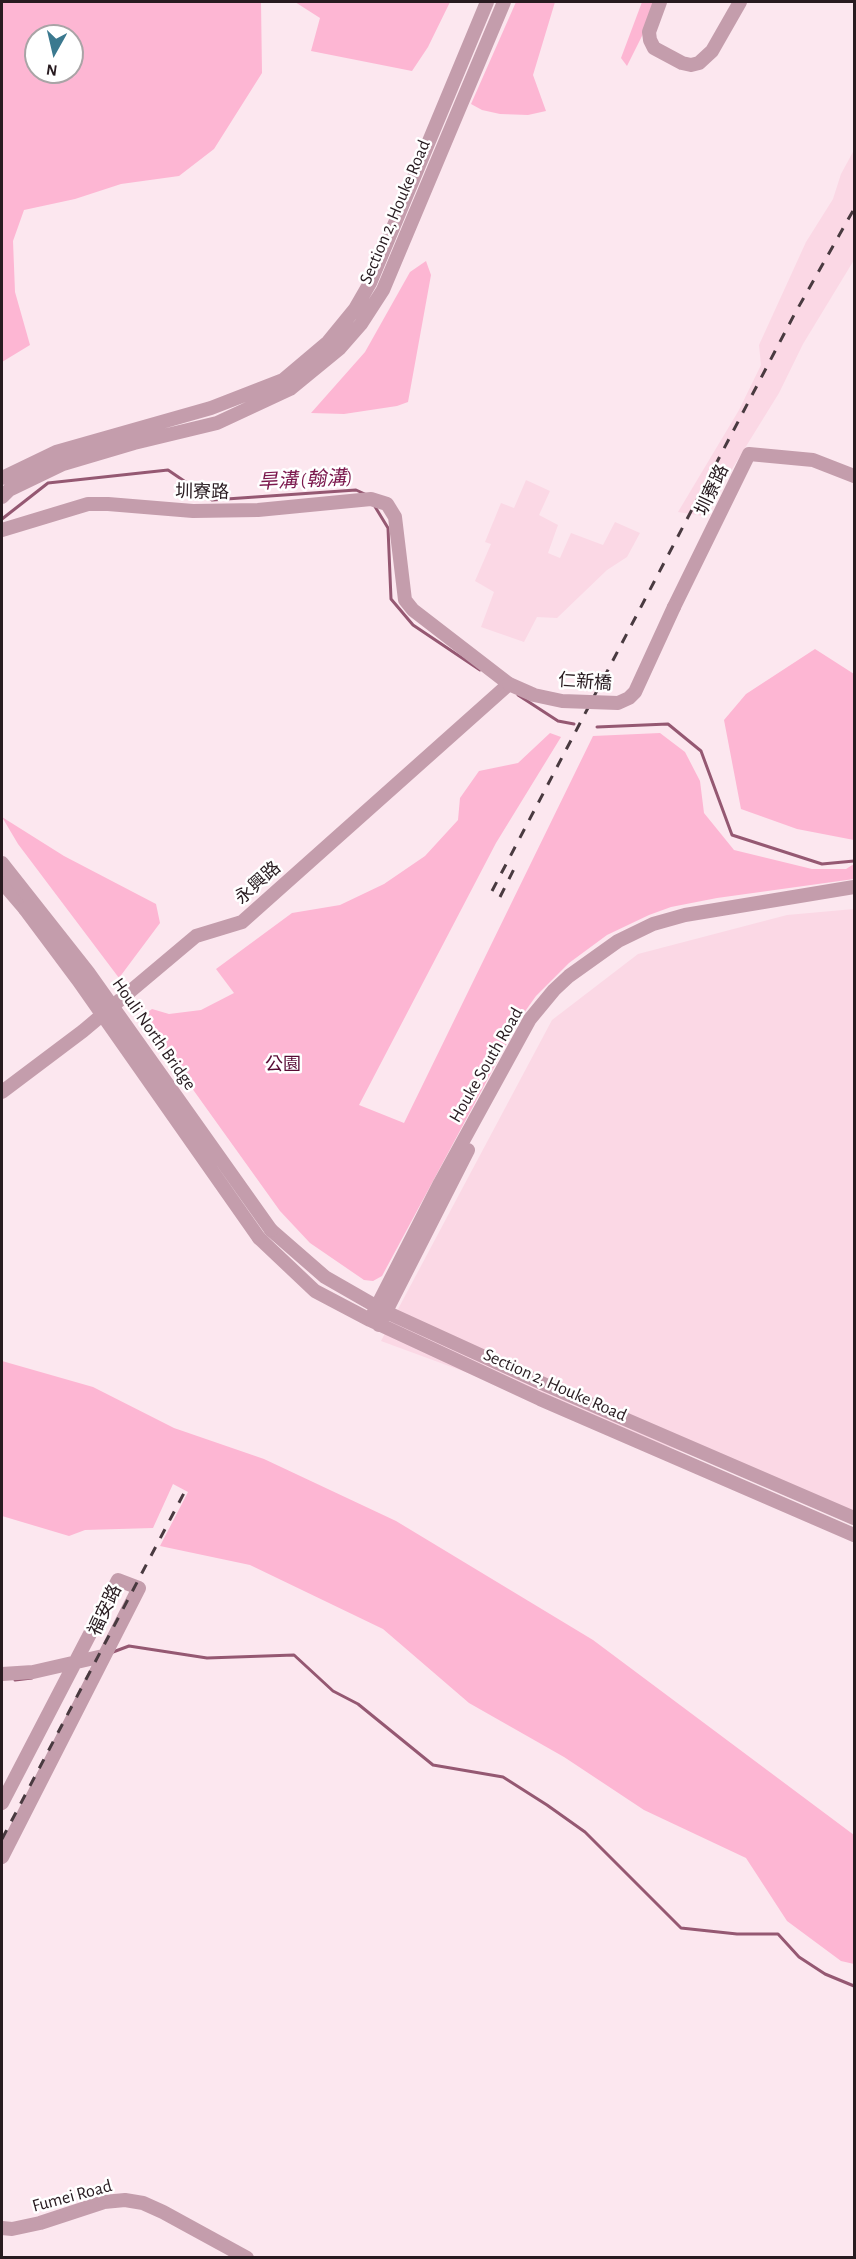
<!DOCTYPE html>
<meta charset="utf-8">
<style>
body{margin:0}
#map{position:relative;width:856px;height:2259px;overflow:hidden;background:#fce7ef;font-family:"Alegreya Sans",sans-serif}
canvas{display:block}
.frame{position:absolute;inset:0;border:3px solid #281b20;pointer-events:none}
.north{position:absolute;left:24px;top:24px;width:60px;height:60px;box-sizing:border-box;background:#fff;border:2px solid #a9a4a6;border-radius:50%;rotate:188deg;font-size:16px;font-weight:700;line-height:24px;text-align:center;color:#281b20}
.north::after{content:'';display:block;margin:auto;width:21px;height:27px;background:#3b798f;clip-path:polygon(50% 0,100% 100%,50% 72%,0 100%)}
</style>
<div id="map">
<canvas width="856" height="2259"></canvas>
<div class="frame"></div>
<div class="north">N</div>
</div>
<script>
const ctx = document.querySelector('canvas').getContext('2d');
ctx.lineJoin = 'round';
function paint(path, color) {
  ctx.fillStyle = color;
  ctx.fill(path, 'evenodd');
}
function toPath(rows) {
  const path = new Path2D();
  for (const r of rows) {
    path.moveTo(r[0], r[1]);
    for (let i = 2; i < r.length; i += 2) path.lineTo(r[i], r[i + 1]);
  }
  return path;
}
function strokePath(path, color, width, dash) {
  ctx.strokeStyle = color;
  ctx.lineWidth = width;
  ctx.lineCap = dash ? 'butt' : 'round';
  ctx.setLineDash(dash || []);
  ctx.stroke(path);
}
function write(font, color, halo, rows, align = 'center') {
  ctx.font = font + ' "Alegreya Sans","Noto Sans TC",sans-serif';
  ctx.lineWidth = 5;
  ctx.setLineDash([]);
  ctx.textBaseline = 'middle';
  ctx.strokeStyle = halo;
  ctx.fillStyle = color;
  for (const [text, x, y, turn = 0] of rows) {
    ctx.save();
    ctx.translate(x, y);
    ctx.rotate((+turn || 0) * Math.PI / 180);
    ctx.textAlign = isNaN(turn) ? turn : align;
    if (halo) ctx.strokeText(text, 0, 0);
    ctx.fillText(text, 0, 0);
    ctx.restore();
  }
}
const built = toPath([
 [854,150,854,260,803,344,779,393,703,516,678,512,739,410,761,365,759,345,806,242,833,199,841,174],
 [526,480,550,491,539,515,558,525,548,553,560,558,571,533,603,545,615,522,640,533,627,557,607,570,557,618,537,617,524,642,481,627,494,592,475,581,491,544,485,542,501,503,514,508],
 [854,909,854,1515,381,1341,552,1020,638,954,787,915]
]);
const green = toPath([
 [2,2,261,2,262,73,214,149,179,176,121,184,75,199,24,210,13,241,15,292,30,345,2,362],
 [36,36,72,36,72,72,36,72],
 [295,2,450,2,428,47,412,71,311,51,320,18],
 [516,2,555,2,533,75,546,111,528,115,500,114,482,110,471,104],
 [642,2,659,2,627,66,621,58],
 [426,261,431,275,408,402,397,406,344,414,311,413,365,352,410,272],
 [815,649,854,674,854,840,797,829,741,809,724,720,746,694],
 [550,733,561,737,496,843,359,1105,404,1123,593,736,660,733,685,752,700,781,704,813,734,850,812,869,846,869,854,864,854,879,717,898,671,907,649,915,607,935,569,963,536,996,521,1017,382,1276,373,1281,364,1280,310,1243,280,1211,141,1017,152,1009,169,1014,201,1010,234,993,216,969,292,913,340,905,384,884,425,856,458,820,460,798,479,771,518,763],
 [2,817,64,856,156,904,160,923,119,978,18,844],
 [2,1361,93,1387,174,1428,264,1459,396,1521,593,1640,854,1835,854,1964,841,1961,787,1921,746,1858,644,1810,564,1757,469,1703,383,1629,250,1565,160,1546,188,1492,173,1484,153,1528,85,1530,69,1536,2,1516]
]);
const stream = toPath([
 [374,505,388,528,391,599,413,625,480,670],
 [2,519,48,483,168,470,212,500,356,490,367,495],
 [518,695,558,721,574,724],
 [597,727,668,724,701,751,732,835,822,864,854,861],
 [113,1652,129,1646,207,1658,294,1655,333,1691,358,1704,433,1765,503,1777,547,1805,585,1832,681,1928,737,1934,778,1934,799,1957,825,1974,854,1986],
 [15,1680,32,1678]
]);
const minor = toPath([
 [660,2,649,32,650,40,654,48,682,63,691,65,699,63,712,51,740,2],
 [2,478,56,452,211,408,283,380,328,342,355,309,370,283,487,2],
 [2,497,9,490,63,464,134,443,217,423,290,389,340,348,361,324,383,290,504,2],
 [2,530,88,504,108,504,193,511,258,510,371,499,387,504,395,517,405,600,413,610,509,684,242,922,196,936,83,1031,2,1092],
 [674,607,749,454,813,460,854,476],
 [2,882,25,909],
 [271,1230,325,1277,386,1312,546,1385,854,1518],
 [259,1238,315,1291,370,1320,540,1399,854,1535],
 [370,1320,440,1183,530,1019,554,990,569,976,618,941,653,924,685,915,854,887],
 [379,1325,468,1150],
 [2,1674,33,1672,103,1656],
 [2,1803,118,1580,139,1588,2,1857],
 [2,2228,12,2229,40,2223,104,2202,125,2200,143,2203,163,2212,247,2258]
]);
const rail = toPath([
 [492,891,794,315,854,209],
 [500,897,517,863],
 [2,1839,184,1493]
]);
const minorBridge = toPath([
 [509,684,534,695,562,701,618,703,629,698,635,692,674,607],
 [2,863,88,972,271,1230],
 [25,909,78,980,259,1238]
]);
const streetNames = [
 ["Section 2, Houke Road",395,212,-67],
 ["圳寮路",712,490,-65],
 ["圳寮路",202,492,1],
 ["仁新橋",585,682,4],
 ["永興路",258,883,-42],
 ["Houli North Bridge",154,1034,55],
 ["Houke South Road",486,1065,-60],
 ["Section 2, Houke Road",555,1385,24],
 ["福安路",105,1610,-65],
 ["Fumei Road",72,2196,-15]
];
const parkNames = [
 ["公園",283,1065]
];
const waterNames = [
 ["旱溝 (翰溝)",305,480,-3]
];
paint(built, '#fbd8e5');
paint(green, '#fdb6d3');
strokePath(stream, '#955872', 3);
strokePath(minor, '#c49dac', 14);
strokePath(rail, '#493a40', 3, [10, 10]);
strokePath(minorBridge, '#c49dac', 14);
write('18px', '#281b20', '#fff', streetNames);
write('18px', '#560b34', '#fff', parkNames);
write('italic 20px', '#7b184d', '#fff', waterNames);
</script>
